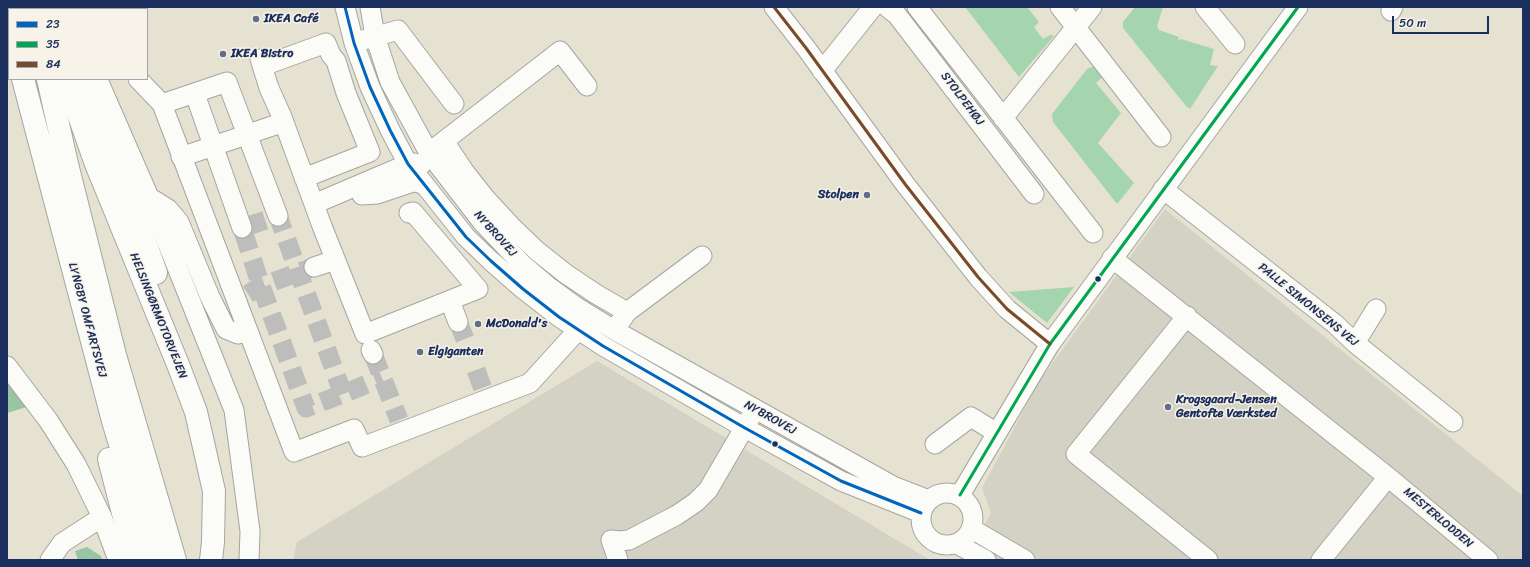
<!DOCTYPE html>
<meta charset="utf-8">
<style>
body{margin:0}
#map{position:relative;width:1530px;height:567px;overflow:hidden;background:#e6e2d2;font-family:Sriracha,sans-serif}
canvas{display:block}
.frame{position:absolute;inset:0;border:8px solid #1b2f5e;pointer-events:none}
.legend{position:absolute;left:8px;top:8px;width:140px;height:72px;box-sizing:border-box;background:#f7f3e8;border:1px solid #9fa5b1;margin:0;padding:5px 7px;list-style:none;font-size:12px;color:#1b2f5e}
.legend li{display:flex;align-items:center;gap:8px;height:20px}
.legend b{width:20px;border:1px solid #9fa5b1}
.scale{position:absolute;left:1392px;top:16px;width:97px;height:18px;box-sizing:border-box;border:2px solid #1b2f5e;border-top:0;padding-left:5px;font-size:12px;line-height:14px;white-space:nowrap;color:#1b2f5e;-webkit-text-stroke:3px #f7f3e8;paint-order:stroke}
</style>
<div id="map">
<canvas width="1530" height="567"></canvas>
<div class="frame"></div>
<ul class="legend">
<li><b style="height:5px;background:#0065bd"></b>23</li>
<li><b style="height:5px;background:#00a651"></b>35</li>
<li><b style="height:5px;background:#7a4b2a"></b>84</li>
</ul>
<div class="scale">50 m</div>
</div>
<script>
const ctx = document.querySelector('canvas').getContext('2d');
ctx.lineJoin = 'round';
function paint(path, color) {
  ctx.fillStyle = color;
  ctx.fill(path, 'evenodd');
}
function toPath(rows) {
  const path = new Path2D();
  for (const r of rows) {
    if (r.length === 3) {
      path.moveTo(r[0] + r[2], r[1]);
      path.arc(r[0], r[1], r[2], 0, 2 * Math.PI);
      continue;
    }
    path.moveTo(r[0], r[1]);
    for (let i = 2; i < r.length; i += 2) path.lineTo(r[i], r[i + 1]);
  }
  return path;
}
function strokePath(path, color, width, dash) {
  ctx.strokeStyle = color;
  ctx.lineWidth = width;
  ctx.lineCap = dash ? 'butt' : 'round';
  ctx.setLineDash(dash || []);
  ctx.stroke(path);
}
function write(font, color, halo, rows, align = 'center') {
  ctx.font = font + ' Sriracha,sans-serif';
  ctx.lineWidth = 3;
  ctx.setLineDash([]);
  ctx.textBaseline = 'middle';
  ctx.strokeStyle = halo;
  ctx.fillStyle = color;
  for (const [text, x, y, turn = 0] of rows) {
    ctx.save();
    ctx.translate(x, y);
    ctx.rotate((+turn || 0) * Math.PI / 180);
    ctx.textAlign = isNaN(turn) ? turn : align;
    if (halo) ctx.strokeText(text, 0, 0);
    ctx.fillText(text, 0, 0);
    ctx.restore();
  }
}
const industrial = toPath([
 [1165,209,1523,496,1523,560,965,560,991,513,982,488,1040,380],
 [597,361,930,560,293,560,297,542]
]);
const green = toPath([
 [965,7,1027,7,1039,22,1034,27,1043,39,1050,35,1054,36,1019,77],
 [1135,7,1163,7,1157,26,1159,30,1179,37,1178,41,1181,39,1214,49,1210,65,1218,66,1190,109,1186,106,1123,28,1123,22],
 [1096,65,1104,76,1096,83,1121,113,1098,143,1134,183,1117,204,1053,122,1052,114,1087,69],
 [1074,287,1047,323,1009,292]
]);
const forest = toPath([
 [7,382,30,406,7,413],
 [87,547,101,556,102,560,78,560,75,551]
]);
const minorTunnel = toPath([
 [248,294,261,286,311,268],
 [458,322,465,339],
 [373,354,399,420],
 [476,370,483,389],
 [343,394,278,216,242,228,261,286,306,408,343,394,382,378]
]);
const minor = toPath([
 [69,7,69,9],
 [97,7,98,9],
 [345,7,354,43,370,87,390,130,408,164,466,237,491,261,523,289,559,317,603,346,745,428,841,481,921,513],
 [370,7,375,36,390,82,429,153,483,223,523,265,549,287,575,306,614,330,893,486,929,500],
 [774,7,806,48,905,184,978,277,1007,309,1050,344],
 [887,7,897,15,1034,194],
 [917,7,1093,233],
 [1060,7,1161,137],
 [1205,7,1235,44],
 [1391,11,1393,7],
 [363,40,398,30,454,104],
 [260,59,269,88,282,117,322,226,365,334,478,289,413,212,409,213],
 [263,66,326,43,331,55,336,61,346,93,370,152,304,178],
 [822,71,873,7],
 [138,79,162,104,294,452,354,429,362,447,530,383,578,330],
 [98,80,149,197,234,410,250,531,249,560],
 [195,94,242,228],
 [162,104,227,82,278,216],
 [1003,118,1092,7],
 [444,141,464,171,486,199,511,226,537,251,566,274,596,294,627,312],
 [435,148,560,51,587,86],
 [181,157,284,122],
 [1163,189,1335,324,1355,343,1453,422],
 [362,195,377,194,413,182,419,183,425,185],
 [149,197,168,209,179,222,210,297,226,329,238,334,247,332],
 [314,204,408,164,414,163,421,165],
 [1112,258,1388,477,1488,560],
 [314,267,335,260],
 [450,301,458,322],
 [1187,316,1076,454,1208,560],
 [620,322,627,312,702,256],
 [1355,343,1376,309],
 [371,350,373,354],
 [7,366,48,420,76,464,102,517,118,560],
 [935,444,971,417,997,433],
 [947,519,26],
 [960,495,1050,344,1298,7],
 [972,529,1025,560],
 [957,544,986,560],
 [50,560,62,543,102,517],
 [618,560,611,540,619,541,629,540,677,515,696,502,708,490,750,418],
 [1321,560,1388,477]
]);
const highway = toPath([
 [38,7,39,9],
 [7,24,9,31],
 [23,79,113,421,155,560],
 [48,79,67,164,115,355,175,560],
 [66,79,96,164,179,367,196,412,214,491,213,542,211,560],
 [88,79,156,273],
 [109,459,135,560]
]);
const bus1 = toPath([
 [345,7,354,43,370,87,390,130,408,164,466,237,491,261,523,289,559,317,603,346,745,428,841,481,921,513]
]);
const bus2 = toPath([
 [960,495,1050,344,1298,7]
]);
const bus3 = toPath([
 [774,7,806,48,905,184,978,277,1007,309,1050,344]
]);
const markers = [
 [256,19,4,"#626e87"],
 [223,54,4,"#626e87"],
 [867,195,4,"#626e87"],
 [1098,279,3.5,"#1b2f5e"],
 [478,324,4,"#626e87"],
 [420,352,4,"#626e87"],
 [1168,407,4,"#626e87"],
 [775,444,3.5,"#1b2f5e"]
];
const poiNames = [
 ["IKEA Café",264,19],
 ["IKEA Bistro",231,54],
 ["Stolpen",859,195,"right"],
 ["McDonald's",486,324],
 ["Elgiganten",428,352],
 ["Krogsgaard-Jensen",1176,400],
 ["Gentofte Værksted",1176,414]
];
const streetNames = [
 ["STOLPEHØJ",962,99,53],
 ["NYBROVEJ",495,234,48],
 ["PALLE SIMONSENS VEJ",1308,305,39],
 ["HELSINGØRMOTORVEJEN",158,316,68],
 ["LYNGBY OMFARTSVEJ",87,320,75],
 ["NYBROVEJ",770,418,29],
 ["MESTERLODDEN",1438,518,40]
];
paint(industrial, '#d4d2c4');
paint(green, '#a5d5ae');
paint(forest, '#9ac5a2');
strokePath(minorTunnel, '#bdbebb', 19, [19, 10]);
strokePath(minor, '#a5a5a2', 21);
strokePath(highway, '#a5a5a2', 24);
strokePath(minor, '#fbfbf8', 19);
strokePath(highway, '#fbfbf8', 22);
strokePath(bus1, '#0065bd', 3);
strokePath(bus2, '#00a651', 3);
strokePath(bus3, '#7a4b2a', 3);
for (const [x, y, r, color] of markers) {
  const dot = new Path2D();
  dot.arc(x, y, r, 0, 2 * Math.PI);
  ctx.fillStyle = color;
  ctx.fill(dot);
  strokePath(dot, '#f7f3e8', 1.5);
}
write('bold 12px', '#1b2f5e', '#f7f3e8', poiNames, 'left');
write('12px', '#1b2f5e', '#f7f3e8', streetNames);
</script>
